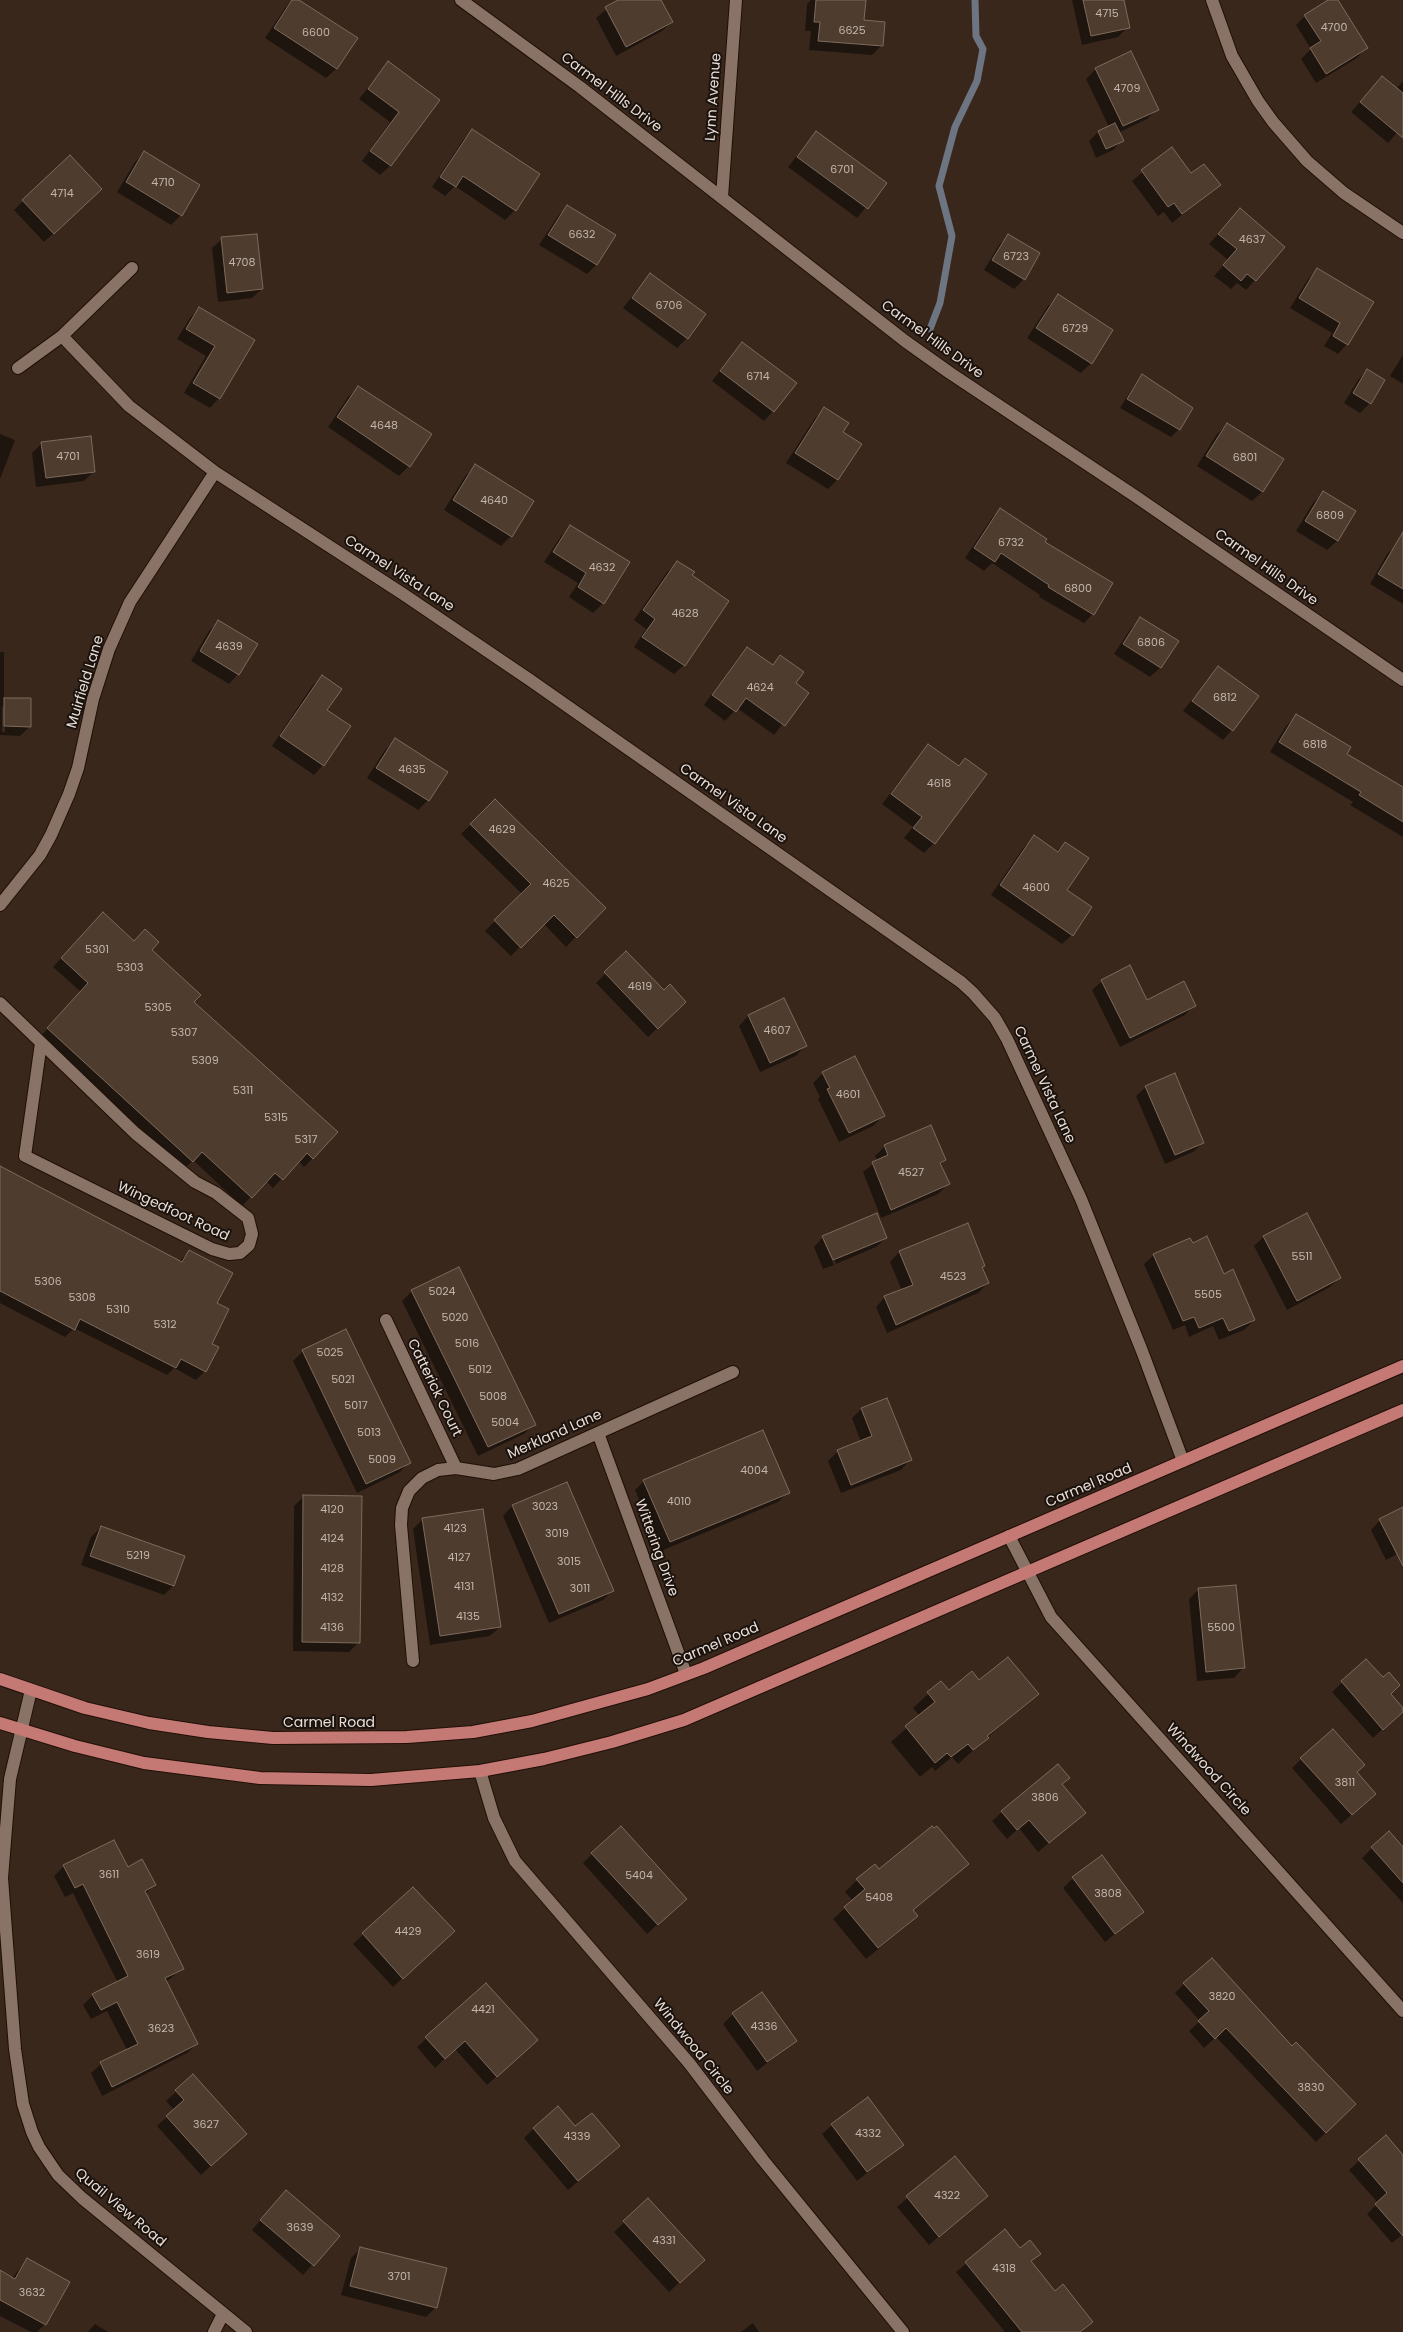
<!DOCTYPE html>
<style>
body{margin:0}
canvas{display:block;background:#39271c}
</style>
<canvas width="1403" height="2332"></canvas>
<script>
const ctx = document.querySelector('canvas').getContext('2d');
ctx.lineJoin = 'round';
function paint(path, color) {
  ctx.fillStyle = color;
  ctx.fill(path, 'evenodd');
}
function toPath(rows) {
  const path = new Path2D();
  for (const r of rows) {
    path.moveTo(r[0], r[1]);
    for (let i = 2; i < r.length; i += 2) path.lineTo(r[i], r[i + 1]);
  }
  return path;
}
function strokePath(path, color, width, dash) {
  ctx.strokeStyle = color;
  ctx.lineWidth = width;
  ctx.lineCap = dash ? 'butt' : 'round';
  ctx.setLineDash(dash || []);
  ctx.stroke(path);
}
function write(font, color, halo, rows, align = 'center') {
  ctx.font = font + ' Poppins,sans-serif';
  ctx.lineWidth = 4;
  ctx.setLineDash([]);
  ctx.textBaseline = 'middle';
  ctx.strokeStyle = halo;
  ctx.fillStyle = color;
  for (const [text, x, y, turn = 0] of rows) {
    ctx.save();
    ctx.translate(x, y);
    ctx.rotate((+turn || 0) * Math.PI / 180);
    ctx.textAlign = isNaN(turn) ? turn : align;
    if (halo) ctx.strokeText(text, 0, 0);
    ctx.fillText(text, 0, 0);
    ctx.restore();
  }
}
const shadow = toPath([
 [292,0,297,0,356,38,336,69,326,78,265,38,285,8],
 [618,0,660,0,672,22,662,31,616,56,596,18],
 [811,0,865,0,863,21,882,45,872,55,809,50,811,31,805,31,807,4],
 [1072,0,1122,0,1127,28,1118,37,1082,45],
 [1330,0,1336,0,1366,48,1357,58,1316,83,1301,59,1311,49,1296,25,1305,16],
 [388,63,438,100,390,166,380,175,362,161,390,122,359,99],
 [1096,69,1157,109,1147,119,1118,133,1122,140,1113,150,1096,158,1089,141,1098,132,1109,127,1086,79],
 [1382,77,1396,89,1403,81,1403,126,1388,143,1351,112],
 [472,131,515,210,505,220,455,186,445,196,432,187,463,140],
 [816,132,885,184,857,218,788,167],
 [1171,149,1191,175,1219,185,1172,223,1164,212,1158,216,1132,181],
 [144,153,181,215,171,225,117,192,135,162],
 [91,198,44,242,14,210,23,201],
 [567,207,614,236,596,265,587,274,539,245,558,216],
 [1240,210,1284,247,1246,290,1237,283,1231,289,1214,276,1228,260,1209,244],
 [1008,236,1024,279,1014,289,984,270,999,245],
 [222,239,262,289,252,298,218,302,212,248],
 [1318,269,1373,302,1347,344,1338,354,1324,346,1332,333,1290,308,1308,279],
 [650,274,687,338,677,348,623,308],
 [1058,296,1091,363,1081,373,1027,338,1048,306],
 [199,308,253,340,219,398,210,408,184,393,206,356,177,339,190,318],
 [742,343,773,411,764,421,712,381],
 [1403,355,1403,384,1390,376],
 [1367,370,1384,380,1370,403,1360,413,1344,403,1358,380],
 [1143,376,1179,429,1171,437,1120,408,1135,384],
 [358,388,409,466,399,476,328,427,348,397],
 [824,409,841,433,860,444,837,480,828,489,786,463,815,418],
 [1227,425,1282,460,1262,492,1252,501,1197,466,1217,434],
 [0,434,15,440,0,479],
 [42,443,94,471,84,481,36,487,32,453],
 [476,465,533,502,511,536,501,546,444,510,466,475],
 [1323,493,1354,512,1337,541,1327,550,1296,531,1313,503],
 [1000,509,1043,542,1093,614,1084,623,1039,597,1040,595,992,563,984,571,965,558,991,519],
 [571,526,603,603,593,613,569,597,578,583,544,562,561,536],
 [1397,545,1403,549,1403,604,1370,584,1387,554],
 [677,563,691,576,684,665,674,674,634,647,646,629,634,620,667,572],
 [1140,619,1177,641,1160,668,1150,677,1114,654,1131,628],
 [218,622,238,674,229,684,191,661,209,631],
 [747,648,771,666,780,657,794,683,807,693,774,735,737,708,725,721,704,705,738,658],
 [0,652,4,652,4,699,30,726,20,736,0,735],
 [2,707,5,707,5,732,2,732],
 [1218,667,1232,730,1223,740,1183,711],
 [322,677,325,710,323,765,314,775,272,746,312,686],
 [1296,716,1345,754,1403,789,1403,837,1350,805,1353,802,1270,752,1286,726],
 [395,740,428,800,418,810,367,778,385,750],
 [928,745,934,843,924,853,904,838,913,827,882,804],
 [495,801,604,908,566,947,543,923,511,956,485,931,522,894,461,834],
 [1034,837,1056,852,1065,843,1066,891,1072,935,1062,944,991,895,1024,847],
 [94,922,150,950,192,1002,313,1158,304,1167,298,1161,273,1188,266,1181,242,1206,193,1160,184,1169,40,1037,81,992,53,967],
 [626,953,664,992,675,1012,648,1037,596,983],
 [1102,981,1147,1001,1194,1005,1185,1015,1120,1047,1092,990],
 [748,1016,805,1046,796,1056,760,1072,739,1026],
 [823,1073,883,1116,873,1126,839,1142,818,1099,820,1097,813,1083],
 [1146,1087,1203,1143,1193,1152,1165,1164,1136,1096],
 [931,1126,945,1160,940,1165,948,1184,938,1194,881,1218,863,1172,877,1161,875,1156,884,1147],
 [0,1168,179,1262,189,1251,215,1303,210,1344,217,1348,205,1371,196,1380,174,1368,167,1375,74,1328,65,1337,0,1303],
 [1306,1214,1340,1278,1330,1287,1287,1310,1254,1246,1263,1237],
 [967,1225,984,1265,981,1268,988,1283,978,1293,887,1333,876,1307,885,1297,902,1291,890,1262,899,1252],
 [823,1237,886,1238,876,1247,836,1264,825,1240,823,1240,834,1265,823,1269,814,1247],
 [1192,1244,1223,1275,1254,1320,1244,1330,1219,1340,1213,1326,1189,1337,1185,1325,1173,1330,1144,1264,1154,1255],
 [412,1291,534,1424,524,1434,478,1456,402,1301],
 [303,1351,409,1462,400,1472,357,1493,293,1361],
 [861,1409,910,1460,901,1470,841,1493,828,1461,838,1451,861,1442,852,1418],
 [644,1481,788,1492,778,1502,661,1551,635,1490],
 [567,1483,612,1591,603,1600,549,1623,503,1516,512,1506],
 [304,1496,359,1642,349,1652,293,1651,294,1506],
 [1403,1509,1403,1551,1386,1560,1371,1530,1380,1520],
 [423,1519,500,1627,490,1636,430,1645,413,1529],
 [101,1527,184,1557,173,1586,164,1595,81,1565,91,1537],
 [1199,1589,1243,1668,1234,1678,1197,1681,1189,1599],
 [1366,1660,1383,1679,1390,1694,1403,1710,1373,1738,1332,1692],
 [941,1682,949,1692,979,1682,1037,1693,958,1764,952,1757,935,1771,932,1767,920,1777,891,1742,920,1716,913,1708],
 [1301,1759,1355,1772,1365,1803,1341,1824,1292,1768],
 [1002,1812,1084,1813,1038,1852,1019,1828,1007,1839,992,1821],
 [1372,1848,1403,1848,1403,1903,1362,1858],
 [592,1854,675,1908,647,1934,583,1863],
 [967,1864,912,1911,916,1916,904,1928,866,1959,833,1919,853,1901,845,1892,857,1880,879,1870],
 [64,1866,127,1868,154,1885,146,1894,183,1968,166,1982,197,2044,187,2053,102,2096,91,2073,101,2064,127,2050,107,2011,91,2019,83,2005,93,1995,118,1983,73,1893,65,1897,54,1876],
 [1073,1878,1142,1912,1105,1942,1063,1888],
 [413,1888,443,1941,393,1987,353,1944],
 [486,1984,526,2050,487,2085,455,2049,435,2068,417,2047],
 [1184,1984,1292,2048,1355,2104,1316,2142,1216,2037,1204,2048,1189,2031,1200,2021,1175,1993],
 [733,2014,795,2041,757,2071,723,2024],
 [193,2076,245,2134,201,2175,157,2126,174,2110,166,2101],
 [832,2125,902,2145,857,2181,822,2134],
 [534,2128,575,2128,609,2155,568,2190,524,2138],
 [1386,2136,1403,2156,1403,2234,1392,2243,1367,2214,1378,2203,1349,2170],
 [955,2158,986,2196,929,2245,897,2207],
 [648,2200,694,2269,669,2292,614,2232],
 [277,2201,338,2236,303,2275,252,2230],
 [1005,2231,1020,2249,1039,2254,1030,2262,1055,2292,1091,2322,1081,2332,1005,2332,956,2272],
 [360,2249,436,2307,426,2317,341,2295,351,2258],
 [27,2260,68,2283,45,2324,37,2332,31,2332,0,2316,0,2272,12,2278],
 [753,2323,759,2332,741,2332],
 [95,2324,108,2332,88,2332]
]);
const stream = toPath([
 [930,329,940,303,952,236,939,186,955,127,977,81,983,49,976,36,975,0]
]);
const building = toPath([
 [292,0,299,0,358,38,337,69,274,28,292,0],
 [618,0,661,0,673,22,626,47,605,7,618,0],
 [816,0,866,0,864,20,885,22,883,46,818,41,820,22,814,22,816,0],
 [1083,0,1124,0,1130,28,1091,36,1083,0],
 [1328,0,1338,0,1368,48,1326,74,1310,48,1321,41,1304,15,1328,0],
 [1131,51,1159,110,1123,126,1095,68,1131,51],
 [388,61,440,100,391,166,370,151,399,112,368,89,388,61],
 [1382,76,1403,93,1403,138,1360,102,1382,76],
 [1115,123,1124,141,1106,149,1098,131,1115,123],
 [472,129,540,174,516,211,463,176,456,187,440,177,472,129],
 [816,131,887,183,868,209,797,157,816,131],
 [1172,147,1191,173,1204,164,1221,185,1182,214,1174,203,1168,207,1141,170,1172,147],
 [144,151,200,185,182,216,126,182,144,151],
 [70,155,102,189,54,234,22,200,70,155],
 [567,205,616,235,597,265,548,235,567,205],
 [1240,208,1285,247,1256,281,1247,274,1241,281,1223,265,1237,249,1218,234,1240,208],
 [257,234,263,289,227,293,221,237,257,234],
 [1008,234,1040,253,1025,280,992,260,1008,234],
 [1317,268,1374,302,1348,345,1333,336,1340,323,1299,298,1317,268],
 [650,273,706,314,688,339,632,298,650,273],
 [1058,294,1113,330,1092,364,1036,328,1058,294],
 [199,307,255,340,220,399,193,383,215,346,186,329,199,307],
 [742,342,797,383,774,412,720,371,742,342],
 [1367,369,1385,380,1371,404,1353,393,1367,369],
 [1142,374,1193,408,1180,430,1127,399,1142,374],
 [358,386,432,434,410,467,337,417,358,386],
 [824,407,849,423,843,432,862,444,838,480,795,453,824,407],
 [1227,423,1284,459,1263,492,1206,456,1227,423],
 [91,436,95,472,46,478,41,442,91,436],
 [475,464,534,501,512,537,453,500,475,464],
 [1323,491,1356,511,1338,541,1305,521,1323,491],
 [1000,508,1047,539,1045,542,1113,583,1094,615,1048,587,1049,585,1001,553,995,562,974,548,1000,508],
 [570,525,630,562,604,604,578,587,586,573,553,552,570,525],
 [1403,532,1403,589,1378,574,1403,532],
 [677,561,695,572,692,575,729,601,685,666,642,637,655,619,643,610,677,561],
 [1140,617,1179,641,1161,668,1123,644,1140,617],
 [218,620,258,644,239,675,200,651,218,620],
 [747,647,773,665,780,655,804,672,796,683,809,693,785,726,746,698,736,712,712,695,747,647],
 [1218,666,1259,696,1233,731,1192,701,1218,666],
 [322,675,342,689,327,710,351,726,324,766,280,736,322,675],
 [4,698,31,698,31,727,4,726,4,698],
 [1296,714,1351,747,1347,754,1403,787,1403,822,1359,795,1361,792,1279,742,1296,714],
 [395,738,448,772,429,801,376,768,395,738],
 [928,744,959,766,965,758,987,774,935,844,913,828,922,817,891,794,928,744],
 [495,799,606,908,577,938,554,915,521,948,494,920,531,884,470,824,495,799],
 [1034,835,1058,852,1065,842,1089,858,1067,890,1092,907,1073,936,1000,885,1034,835],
 [103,912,134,941,145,929,159,942,152,950,201,995,194,1002,338,1132,313,1159,307,1153,283,1180,275,1173,252,1198,202,1152,193,1162,47,1028,88,983,61,958,103,912],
 [626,951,664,990,670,984,686,1002,658,1029,604,972,626,951],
 [1130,965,1147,1000,1184,981,1196,1006,1130,1038,1101,980,1130,965],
 [784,998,807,1046,770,1063,748,1015,784,998],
 [855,1056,885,1116,849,1133,827,1089,830,1088,822,1072,855,1056],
 [1175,1073,1204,1143,1175,1155,1145,1086,1175,1073],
 [931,1125,946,1160,940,1163,950,1184,891,1210,872,1162,888,1155,884,1145,931,1125],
 [0,1166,182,1262,189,1250,233,1273,217,1303,229,1309,212,1344,219,1347,206,1372,181,1359,176,1368,80,1319,75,1330,0,1291,0,1166],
 [877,1213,887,1238,833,1260,822,1236,877,1213],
 [1307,1213,1341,1278,1297,1301,1263,1236,1307,1213],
 [968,1223,985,1266,982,1267,989,1283,896,1325,884,1296,913,1285,899,1251,968,1223],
 [1207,1236,1224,1274,1233,1269,1255,1320,1229,1331,1223,1318,1199,1328,1194,1317,1183,1321,1153,1254,1190,1238,1193,1243,1207,1236],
 [459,1267,536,1425,488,1447,411,1290,459,1267],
 [346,1329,411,1463,366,1484,302,1350,346,1329],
 [887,1398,912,1460,851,1485,837,1450,872,1436,861,1408,887,1398],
 [763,1430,790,1493,670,1542,643,1480,763,1430],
 [567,1482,614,1591,559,1614,512,1505,567,1482],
 [303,1495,362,1496,360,1643,302,1642,303,1495],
 [1403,1507,1403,1566,1379,1519,1403,1507],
 [483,1509,501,1627,440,1636,422,1518,483,1509],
 [101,1526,185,1556,174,1586,90,1556,101,1526],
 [1236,1585,1245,1668,1206,1672,1198,1588,1236,1585],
 [1008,1657,1039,1694,987,1736,989,1738,973,1750,968,1744,951,1757,947,1753,935,1763,905,1726,935,1702,927,1692,941,1681,949,1690,972,1671,979,1680,1008,1657],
 [1366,1659,1383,1677,1389,1672,1400,1685,1391,1694,1403,1708,1403,1712,1383,1730,1341,1681,1366,1659],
 [1333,1729,1365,1765,1357,1772,1376,1794,1352,1815,1300,1758,1333,1729],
 [1058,1764,1070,1778,1062,1784,1086,1813,1049,1843,1029,1820,1017,1830,1001,1811,1058,1764],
 [621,1826,687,1899,658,1925,591,1853,621,1826],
 [932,1826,934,1828,937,1826,969,1864,913,1910,918,1916,878,1948,844,1907,865,1889,856,1879,875,1864,879,1869,932,1826],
 [1389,1831,1403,1847,1403,1883,1371,1847,1389,1831],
 [114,1840,128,1867,142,1859,156,1885,145,1891,184,1969,165,1978,198,2044,112,2087,100,2062,138,2044,117,2002,101,2010,92,1994,128,1976,83,1884,75,1888,63,1865,114,1840],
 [1102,1855,1144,1912,1115,1934,1072,1877,1102,1855],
 [413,1887,455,1931,403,1979,362,1933,413,1887],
 [1212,1958,1292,2046,1296,2042,1356,2104,1326,2133,1226,2028,1215,2039,1198,2021,1209,2011,1183,1983,1212,1958],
 [486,1983,538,2040,497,2077,465,2041,445,2059,425,2037,486,1983],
 [762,1992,797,2041,767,2062,732,2013,762,1992],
 [193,2074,247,2134,211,2166,166,2116,184,2100,175,2090,193,2074],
 [868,2097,904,2145,867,2172,831,2124,868,2097],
 [558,2106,575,2126,592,2113,620,2146,578,2181,533,2128,558,2106],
 [1386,2135,1403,2155,1403,2236,1375,2204,1387,2193,1358,2159,1386,2135],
 [955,2156,988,2196,939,2237,906,2196,955,2156],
 [286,2190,340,2236,314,2266,260,2220,286,2190],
 [648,2198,705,2260,680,2283,623,2221,648,2198],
 [1005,2229,1020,2248,1030,2240,1041,2254,1031,2261,1055,2291,1063,2284,1093,2322,1080,2332,1022,2332,965,2262,1005,2229],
 [360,2247,447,2268,437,2308,350,2286,360,2247],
 [27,2258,70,2282,46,2325,0,2300,0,2270,15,2279,27,2258]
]);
const minor = toPath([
 [461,0,580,87,905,341,950,373,1135,496,1403,680],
 [1212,0,1232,56,1258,101,1273,122,1307,161,1344,193,1403,233],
 [722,197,736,0],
 [62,336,129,406,215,472,403,594,530,680,961,982,973,993,995,1018,1007,1039,1081,1199,1142,1351,1183,1461],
 [18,368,62,336,132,268],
 [0,905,40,855,51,835,69,794,78,768,93,699,109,649,130,602,215,472],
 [0,1003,135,1133,195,1182,216,1193,248,1218,252,1234,249,1245,240,1253,229,1254,212,1249,25,1156,41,1043],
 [386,1320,456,1468],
 [598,1433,686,1674],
 [1009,1536,1051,1617,1403,2011],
 [413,1661,401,1525,402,1508,409,1491,422,1478,438,1470,456,1468,494,1474,518,1469,733,1372],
 [31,1690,10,1779,2,1878,15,2049,23,2104,32,2132,39,2147,58,2175,82,2198,246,2332],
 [480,1771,494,1818,515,1861,689,2063,763,2160,903,2332],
 [214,2332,223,2314]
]);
const major = toPath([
 [0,1679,85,1708,149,1723,208,1732,273,1738,407,1737,473,1732,532,1721,648,1689,704,1668,1403,1366],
 [0,1723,75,1746,144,1763,260,1778,371,1780,480,1771,544,1759,612,1742,684,1720,1403,1410]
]);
const numberNames = [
 ["4715",1107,14],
 ["4700",1334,28],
 ["6625",852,31],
 ["6600",316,33],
 ["4709",1127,89],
 ["6701",842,170],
 ["4710",163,183],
 ["4714",62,194],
 ["6632",582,235],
 ["4637",1252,240],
 ["6723",1016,257],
 ["4708",242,263],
 ["6706",669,306],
 ["6729",1075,329],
 ["6714",758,377],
 ["4648",384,426],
 ["4701",68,457],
 ["6801",1245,458],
 ["4640",494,501],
 ["6809",1330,516],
 ["6732",1011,543],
 ["4632",602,568],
 ["6800",1078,589],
 ["4628",685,614],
 ["6806",1151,643],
 ["4639",229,647],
 ["4624",760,688],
 ["6812",1225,698],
 ["6818",1315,745],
 ["4635",412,770],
 ["4618",939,784],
 ["4629",502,830],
 ["4625",556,884],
 ["4600",1036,888],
 ["5301",97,950],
 ["5303",130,968],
 ["4619",640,987],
 ["5305",158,1008],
 ["4607",777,1031],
 ["5307",184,1033],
 ["5309",205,1061],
 ["5311",243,1091],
 ["4601",848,1095],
 ["5315",276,1118],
 ["5317",306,1140],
 ["4527",911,1173],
 ["5511",1302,1257],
 ["4523",953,1277],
 ["5306",48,1282],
 ["5024",442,1292],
 ["5505",1208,1295],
 ["5308",82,1298],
 ["5310",118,1310],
 ["5020",455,1318],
 ["5312",165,1325],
 ["5016",467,1344],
 ["5025",330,1353],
 ["5012",480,1370],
 ["5021",343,1380],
 ["5008",493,1397],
 ["5017",356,1406],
 ["5004",505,1423],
 ["5013",369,1433],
 ["5009",382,1460],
 ["4004",754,1471],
 ["4010",679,1502],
 ["3023",545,1507],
 ["4120",332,1510],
 ["4123",455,1529],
 ["3019",557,1534],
 ["4124",332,1539],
 ["5219",138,1556],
 ["4127",459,1558],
 ["3015",569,1562],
 ["4128",332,1569],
 ["4131",464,1587],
 ["3011",580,1589],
 ["4132",332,1598],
 ["4135",468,1617],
 ["4136",332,1628],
 ["5500",1221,1628],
 ["3811",1345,1783],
 ["3806",1045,1798],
 ["3611",109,1875],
 ["5404",639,1876],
 ["3808",1108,1894],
 ["5408",879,1898],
 ["4429",408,1932],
 ["3619",148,1955],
 ["3820",1222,1997],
 ["4421",483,2010],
 ["4336",764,2027],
 ["3623",161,2029],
 ["3830",1311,2088],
 ["3627",206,2125],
 ["4332",868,2134],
 ["4339",577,2137],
 ["4322",947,2196],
 ["3639",300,2228],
 ["4331",664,2241],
 ["4318",1004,2269],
 ["3701",399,2277],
 ["3632",32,2293]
];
const streetNames = [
 ["Carmel Hills Drive",611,93,37],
 ["Lynn Avenue",714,97,-86],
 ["Carmel Hills Drive",932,340,36],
 ["Carmel Hills Drive",1266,568,35],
 ["Carmel Vista Lane",399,574,33],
 ["Muirfield Lane",86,682,-73],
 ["Carmel Vista Lane",733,804,35],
 ["Carmel Vista Lane",1044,1085,65],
 ["Wingedfoot Road",173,1212,25],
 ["Catterick Court",434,1388,64],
 ["Merkland Lane",555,1435,-24],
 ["Carmel Road",1089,1486,-23],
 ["Wittering Drive",656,1548,70],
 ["Carmel Road",716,1645,-23],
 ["Carmel Road",329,1723],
 ["Windwood Circle",1208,1770,48],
 ["Windwood Circle",693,2047,51],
 ["Quail View Road",120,2208,40]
];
paint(shadow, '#0007');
strokePath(stream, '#6d7482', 7);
paint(building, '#4e3d2f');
strokePath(building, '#7d6a5b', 1);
strokePath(minor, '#200f06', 14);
strokePath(major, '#200f06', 14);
strokePath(minor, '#897366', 12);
strokePath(major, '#c57974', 12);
write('11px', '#c3b5ac', null, numberNames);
write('14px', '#eaddd6', '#1a120d', streetNames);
</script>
